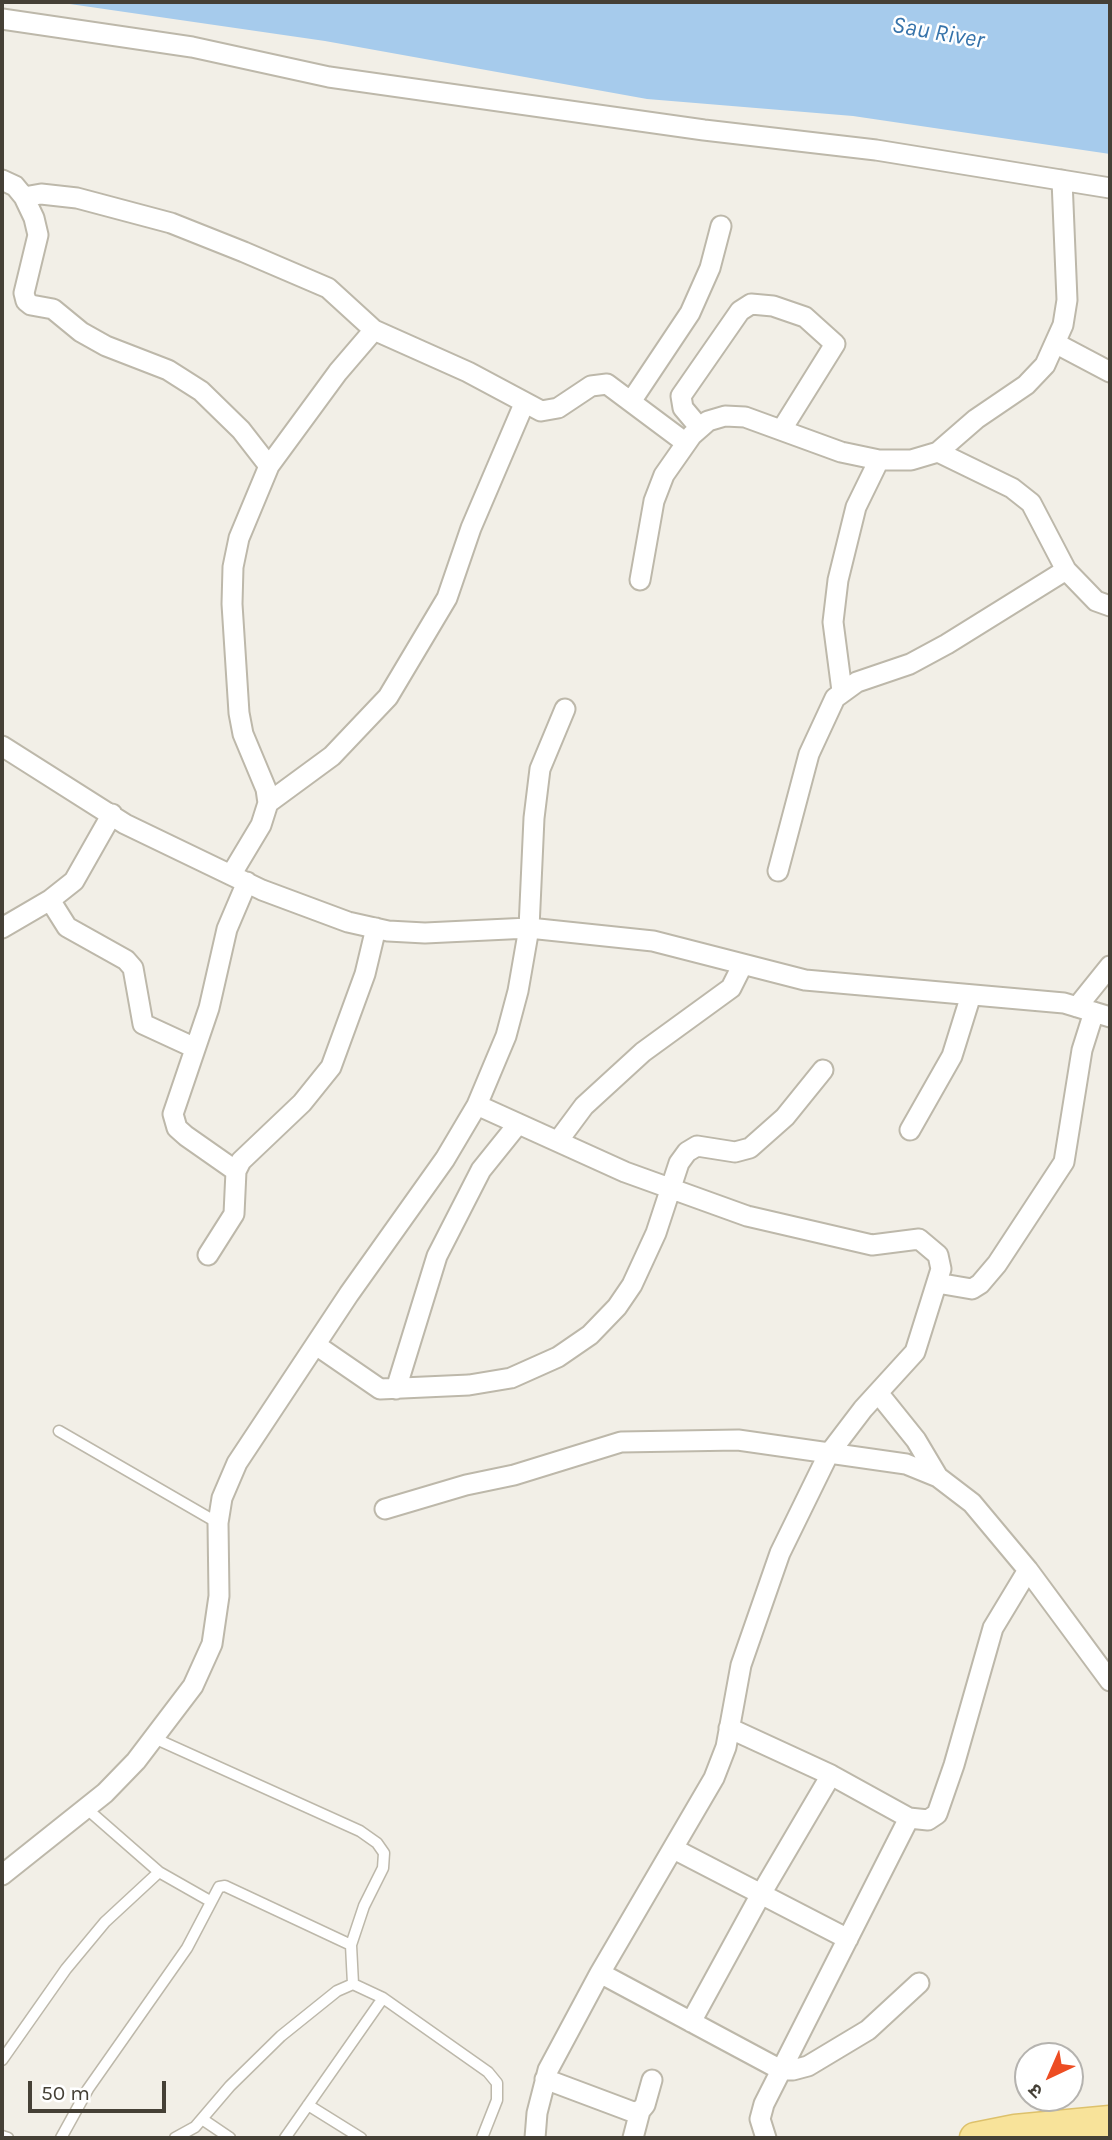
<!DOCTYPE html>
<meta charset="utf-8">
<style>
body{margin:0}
#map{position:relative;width:1112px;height:2140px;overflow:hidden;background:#f2efe7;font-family:Karla,"Noto Sans Devanagari",sans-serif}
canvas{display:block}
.frame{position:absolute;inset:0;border:4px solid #454036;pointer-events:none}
.north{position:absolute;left:1014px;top:2042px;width:70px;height:70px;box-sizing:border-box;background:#fff;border:2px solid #b5b3af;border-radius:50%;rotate:224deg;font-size:19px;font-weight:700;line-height:28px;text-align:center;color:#454036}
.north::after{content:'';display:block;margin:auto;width:24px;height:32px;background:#ed4d23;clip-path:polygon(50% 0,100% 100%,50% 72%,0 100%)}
.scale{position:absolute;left:28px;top:2081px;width:138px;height:32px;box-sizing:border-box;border:4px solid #454036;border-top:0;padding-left:9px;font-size:21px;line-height:24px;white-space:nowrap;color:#454036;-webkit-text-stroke:5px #fff;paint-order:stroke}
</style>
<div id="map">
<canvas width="1112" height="2140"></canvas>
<div class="frame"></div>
<div class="north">उ</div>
<div class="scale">50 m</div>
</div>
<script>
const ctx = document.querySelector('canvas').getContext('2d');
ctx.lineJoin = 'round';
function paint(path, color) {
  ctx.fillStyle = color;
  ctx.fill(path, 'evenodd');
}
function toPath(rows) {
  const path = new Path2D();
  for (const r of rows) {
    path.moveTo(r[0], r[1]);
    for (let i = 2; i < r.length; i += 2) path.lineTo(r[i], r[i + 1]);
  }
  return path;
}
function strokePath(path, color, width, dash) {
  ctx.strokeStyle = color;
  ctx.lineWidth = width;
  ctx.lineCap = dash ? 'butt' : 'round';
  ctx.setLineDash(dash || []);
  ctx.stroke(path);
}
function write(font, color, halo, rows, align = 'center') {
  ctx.font = font + ' Karla,sans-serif';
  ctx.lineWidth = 5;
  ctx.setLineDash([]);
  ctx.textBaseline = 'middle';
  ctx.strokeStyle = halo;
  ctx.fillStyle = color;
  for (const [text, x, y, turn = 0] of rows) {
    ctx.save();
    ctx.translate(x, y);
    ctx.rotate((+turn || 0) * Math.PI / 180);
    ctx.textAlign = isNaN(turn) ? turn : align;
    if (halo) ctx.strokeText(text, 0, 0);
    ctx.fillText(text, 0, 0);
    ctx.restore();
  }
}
const water = toPath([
 [56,2,1110,2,1110,154,853,116,647,99,325,41]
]);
const service = toPath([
 [59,1431,218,1523],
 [154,1738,360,1831,377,1843,384,1853,383,1868,364,1906,351,1945,353,1984],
 [87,1809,159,1872,210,1901],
 [2,2060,66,1969,105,1922,159,1872],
 [308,2105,361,2138],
 [202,2119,230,2138],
 [2,2136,8,2138],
 [61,2138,88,2089,187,1948,219,1887,225,1886,351,1945],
 [175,2138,195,2127,230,2086,281,2036,337,1991,353,1984,383,1998,488,2072,497,2083,497,2100,482,2138],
 [285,2138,383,1998]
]);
const minor = toPath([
 [2,19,192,47,329,77,704,130,876,150,1110,188],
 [2,180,15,186,24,197,34,218,38,235,24,293,26,301,31,305,53,309,81,332,106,346,168,370,201,391,241,430,269,466],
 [24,197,41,194,77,198,171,223,244,252,328,288,374,330,468,372,541,411,558,408,591,386,607,384,686,443],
 [1057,344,1110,372],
 [632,400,690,313,710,268,721,226],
 [699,427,683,408,681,396,740,311,751,304,773,306,805,317,835,344,782,429],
 [938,452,1012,488,1031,503,1066,570,1096,601,1110,606],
 [640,580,654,501,664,475,692,435,708,421,725,416,745,417,841,452,879,460,911,460,938,452,976,419,1026,385,1045,365,1063,325,1067,300,1062,180],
 [842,691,833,622,838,580,856,507,879,460],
 [2,746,125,824,262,890,348,922,388,931,425,933,529,928,653,941,805,980,1064,1003,1110,1017],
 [268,803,332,756,388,697,447,598,471,528,524,404],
 [778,871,809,754,835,698,857,682,910,664,947,644,1066,570],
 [231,875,261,825,268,803,266,789,243,734,239,713,232,604,233,567,239,538,269,466,338,372,374,330],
 [50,900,67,927,126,960,133,968,143,1024,195,1048],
 [2,928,50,900,74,881,112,814],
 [1077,1007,1110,966],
 [477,1105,625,1172,747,1216,872,1245,919,1239,938,1255,941,1269,915,1352,863,1409,828,1455,780,1553,741,1665,726,1747,714,1778,600,1973,548,2070,537,2113,535,2138],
 [910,1130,952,1056,971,995],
 [558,1141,584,1106,643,1052,731,988,743,964],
 [236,1171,186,1136,177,1128,173,1114,209,1008,227,929,247,882],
 [208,1255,234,1214,236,1171,241,1161,302,1103,331,1067,365,974,376,928],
 [937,1283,972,1289,980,1284,997,1264,1064,1162,1082,1050,1094,1012],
 [316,1345,380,1389,469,1385,511,1378,558,1357,590,1335,617,1307,632,1285,656,1233,679,1163,687,1152,697,1146,735,1152,750,1148,785,1117,823,1070],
 [396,1389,437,1256,481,1170,518,1124],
 [879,1394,916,1440,938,1477],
 [385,1509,466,1485,514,1475,621,1442,738,1440,906,1464,938,1477,972,1503,1028,1570,1110,1681],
 [729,1728,831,1775,909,1818,928,1820,937,1814,954,1765,993,1628,1028,1570],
 [674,1849,848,1939],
 [2,1875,105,1793,136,1761,193,1686,212,1644,219,1596,218,1523,222,1498,237,1463,349,1294,445,1159,477,1105,506,1036,518,991,529,928,534,818,540,769,565,709],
 [600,1973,781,2070,793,2070,808,2066,868,2030,919,1983],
 [691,2022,761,1894,831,1775],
 [545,2079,633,2112,640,2111,645,2105,652,2080],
 [633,2138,640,2111],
 [766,2138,760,2119,764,2104,909,1818]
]);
const primary = toPath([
 [975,2138,1015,2130,1110,2121]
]);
const waterNames = [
 ["Sau River",938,33,10]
];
paint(water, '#a6cbec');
strokePath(service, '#bdb8aa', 13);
strokePath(minor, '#bdb8aa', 23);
strokePath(primary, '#ddc16b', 33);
strokePath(service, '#fff', 10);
strokePath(minor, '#fff', 19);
strokePath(primary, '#f8e39a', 30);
write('italic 24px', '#3673aa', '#fff', waterNames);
</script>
